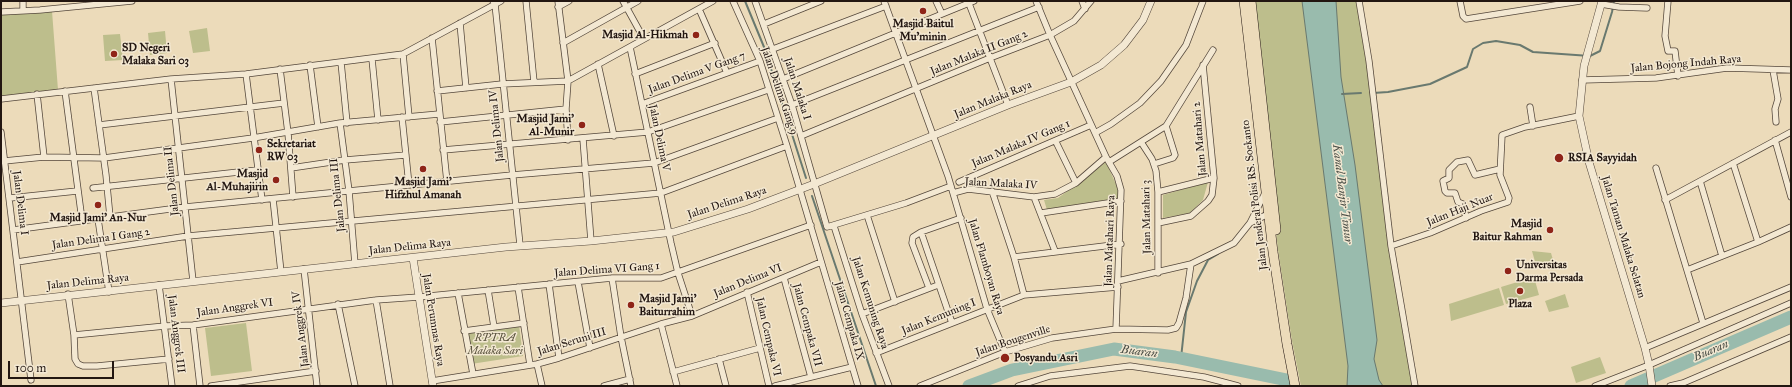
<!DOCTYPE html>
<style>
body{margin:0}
#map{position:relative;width:1792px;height:387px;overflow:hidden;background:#ecdbba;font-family:"IM FELL Great Primer",serif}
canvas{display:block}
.frame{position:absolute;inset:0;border:2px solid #221611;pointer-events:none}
.scale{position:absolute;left:8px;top:361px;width:106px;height:18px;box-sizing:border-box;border:2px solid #221611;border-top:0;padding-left:5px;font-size:12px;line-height:14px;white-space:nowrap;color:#221611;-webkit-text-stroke:3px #f3e8d2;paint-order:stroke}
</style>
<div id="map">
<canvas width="1792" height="387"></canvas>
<div class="frame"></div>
<div class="scale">100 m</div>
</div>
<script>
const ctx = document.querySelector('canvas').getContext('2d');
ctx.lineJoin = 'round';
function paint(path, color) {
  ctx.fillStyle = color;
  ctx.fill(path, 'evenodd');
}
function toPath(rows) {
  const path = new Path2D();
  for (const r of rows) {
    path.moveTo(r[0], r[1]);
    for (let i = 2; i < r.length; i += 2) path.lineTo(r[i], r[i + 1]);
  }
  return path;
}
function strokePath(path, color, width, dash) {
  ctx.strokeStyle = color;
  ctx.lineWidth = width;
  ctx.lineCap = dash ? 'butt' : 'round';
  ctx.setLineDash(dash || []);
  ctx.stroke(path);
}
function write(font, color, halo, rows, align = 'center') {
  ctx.font = font + ' "IM FELL Great Primer",serif';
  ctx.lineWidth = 3;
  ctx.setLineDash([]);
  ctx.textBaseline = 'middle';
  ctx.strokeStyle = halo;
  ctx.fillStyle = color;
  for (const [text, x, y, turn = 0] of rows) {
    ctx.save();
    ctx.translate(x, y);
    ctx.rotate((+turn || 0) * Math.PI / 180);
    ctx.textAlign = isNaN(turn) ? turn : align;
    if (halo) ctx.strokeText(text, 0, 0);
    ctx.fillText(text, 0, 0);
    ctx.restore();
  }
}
const green = toPath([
 [1251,1,1359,1,1391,246,1415,386,1301,386,1292,341,1278,250],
 [52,11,58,90,1,97,1,14],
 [207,28,210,51,193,53,189,31],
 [165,31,167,53,150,55,148,33],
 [120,34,123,60,105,61,103,35],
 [1106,162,1119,191,1119,198,1047,210,1044,200,1058,198],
 [1208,182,1203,200,1190,213,1163,218,1163,195],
 [1532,251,1551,253,1553,260,1536,265],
 [1534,277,1539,295,1506,304,1501,287],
 [1499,288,1504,305,1451,321,1449,304],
 [1565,294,1569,307,1549,312,1545,301],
 [246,323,252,371,211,376,205,328],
 [519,325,523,356,471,364,466,333],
 [1600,357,1606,373,1576,383,1571,367]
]);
const water = toPath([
 [1302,1,1336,1,1341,77,1355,165,1377,340,1374,359,1379,380,1383,386,1347,386,1348,366,1302,1]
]);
const stream = toPath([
 [745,1,764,47,806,178],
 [1373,93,1388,92,1430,84,1467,67,1473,49,1483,43,1496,41,1520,45,1533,52,1590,56,1600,51,1612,12,1614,1],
 [1342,94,1361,93],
 [812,196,876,386],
 [1181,358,1186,312,1197,281,1208,260,1218,254]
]);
const river = toPath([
 [969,386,1012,370,1114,349,1175,357,1287,380],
 [1631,386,1791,317]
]);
const minor = toPath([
 [23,1,23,11],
 [493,1,495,4,520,245],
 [526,1,534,82],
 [558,1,568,81,566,109,568,140],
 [623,1,644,39],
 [733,1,760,61,787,146,858,386],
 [755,1,792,105,827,227,906,203,951,186],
 [884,1,948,176,987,309,1005,352],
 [936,1,942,14],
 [968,1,1008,105],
 [1036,1,1050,35,1095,133],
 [1082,1,1085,9],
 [1359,1,1369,61,1391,246,1415,386],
 [1460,1,1463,16,1466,19,1580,1],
 [1668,1,1665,36,1668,51,1675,51,1678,76],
 [1601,4,1619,7,1647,8],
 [558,7,569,1],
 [699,9,727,73],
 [1,12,40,10,132,1],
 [460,23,466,88],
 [764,24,821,1],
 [432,38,447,182],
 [563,43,638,1],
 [630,47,671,243,678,273,692,316],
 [773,49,886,6],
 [403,54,409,117],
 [372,59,378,120],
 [341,62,347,123],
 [598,64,614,136],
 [310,65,318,127],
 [280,69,288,133,293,197],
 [1773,70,1778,99,1775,109,1776,122],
 [246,74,262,200],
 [635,74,715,43],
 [171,79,193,281],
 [783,79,974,1],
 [1582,80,1656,78,1727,68,1791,70],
 [94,88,106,175,110,217],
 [65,91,82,220],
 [437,91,502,84,568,81,713,1],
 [37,94,44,157],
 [1,99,171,79,246,74,403,54,501,1],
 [642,104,760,61],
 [792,105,1039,7],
 [1530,107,1533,126],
 [402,117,409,185],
 [440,122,566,109],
 [340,123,349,191,355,264],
 [99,125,284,103],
 [1,132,31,380],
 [801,136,990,58,1050,35,1074,21,1091,1],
 [583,139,591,241],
 [1775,140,1791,197],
 [1056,142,1076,183],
 [1141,142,1152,159,1156,171,1158,192,1158,273],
 [443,150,648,132,768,90],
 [1106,157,1117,176,1121,190,1116,329],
 [4,161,44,157,104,158,253,138,340,123,439,114],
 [1109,162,1166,126,1213,50],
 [1733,163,1758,242],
 [1154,164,1173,158,1175,155,1166,126],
 [291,168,345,160,406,155],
 [1656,168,1703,323],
 [1700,181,1722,256],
 [959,182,1091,125],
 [93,188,257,170],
 [992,191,1014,257,1024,295],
 [1158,192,1214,178],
 [953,193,968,189,1034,197,1055,194,1076,183,1106,157,1095,133,1111,124,1140,103,1161,81,1186,45,1203,1],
 [1034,197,1055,251],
 [10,198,77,191],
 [273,199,281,272],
 [1665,200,1791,132],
 [1041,213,1121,201],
 [867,215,895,302],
 [1466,218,1463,204,1458,202,1455,193,1447,193,1445,191,1443,181,1449,178,1449,170,1457,162,1468,160,1475,175,1500,169],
 [98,219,109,292],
 [1158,223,1191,216,1208,201,1212,195,1214,178,1203,65],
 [1250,223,1265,193],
 [834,226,862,314,889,386],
 [13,230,185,207,512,175,654,163,778,118],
 [921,232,952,323],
 [1391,246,1430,233,1481,211,1508,202,1509,198,1500,175,1502,135,1525,127,1579,116],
 [1014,257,1121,244],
 [17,262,188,236,661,193,787,146],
 [304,269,317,386],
 [1687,270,1758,242,1791,227],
 [612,278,621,337,631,386],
 [784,278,811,377],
 [1118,281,1191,264,1234,243,1250,223,1268,214],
 [578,282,590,348],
 [549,284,559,358],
 [159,285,172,386],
 [518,287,530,365],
 [929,288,912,243,913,237,921,232,961,218],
 [488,290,494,327],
 [747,292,769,386],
 [458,293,473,374],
 [68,294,74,335,75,359,78,364,83,366,97,366,169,359],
 [376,300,390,386],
 [338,304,355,386],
 [862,314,938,285],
 [661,324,677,386],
 [193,325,200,386],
 [464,331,524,323],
 [74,335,165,326,193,325,376,300,419,297,612,278,661,278,811,225],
 [1645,348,1791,287],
 [876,353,1024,295,1118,287],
 [719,359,726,386],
 [537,364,542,386],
 [673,372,760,348],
 [432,381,537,364,559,358,661,324,692,316,821,262],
 [211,386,316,371],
 [604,386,630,379],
 [775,386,852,367],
 [920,386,1005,352,1052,338,1116,329,1168,330,1176,328,1179,323,1186,298,1191,264],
 [1018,386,1050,376,1130,366,1204,377,1238,386],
 [1595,386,1649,365,1791,303],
 [1670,386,1683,383,1791,337]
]);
const tertiary = toPath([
 [1602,1,1584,66,1579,116,1589,162,1645,348,1649,365,1652,386],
 [413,258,433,386],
 [1,303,506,247,591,241,674,232,748,209,814,184,1008,105,1071,82,1101,65,1124,45,1143,20,1151,1]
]);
const primary = toPath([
 [1244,1,1273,252,1287,344,1295,386],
 [1251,1,1276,230]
]);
const markers = [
 [923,11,4,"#8f2418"],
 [696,35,4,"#8f2418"],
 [114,54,4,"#8f2418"],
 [582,125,4,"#8f2418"],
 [259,150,4,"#8f2418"],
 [1559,158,5,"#8f2418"],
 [423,169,4,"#8f2418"],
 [276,180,4,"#8f2418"],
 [98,205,4,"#8f2418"],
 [1550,230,4,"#8f2418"],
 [1508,271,4,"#8f2418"],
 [1520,291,4,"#8f2418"],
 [631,305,4,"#8f2418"],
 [1005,358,5,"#8f2418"]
];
const poiNames = [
 ["Masjid Baitul",923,24,"center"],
 ["Mu'minin",923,37,"center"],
 ["Masjid Al-Hikmah",688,35,"right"],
 ["SD Negeri",122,48],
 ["Malaka Sari 03",122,61],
 ["Masjid Jami'",574,119,"right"],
 ["Al-Munir",574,132,"right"],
 ["Sekretariat",267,144],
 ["RW 03",267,157],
 ["RSIA Sayyidah",1568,158],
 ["Masjid",268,174,"right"],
 ["Al-Muhajirin",268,187,"right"],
 ["Masjid Jami'",423,182,"center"],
 ["Hifzhul Amanah",423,195,"center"],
 ["Masjid Jami' An-Nur",98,218,"center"],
 ["Masjid",1542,224,"right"],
 ["Baitur Rahman",1542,237,"right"],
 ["Universitas",1516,265],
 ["Darma Persada",1516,278],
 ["Masjid Jami'",639,299],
 ["Baiturrahim",639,312],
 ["Plaza",1520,304,"center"],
 ["Posyandu Asri",1014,358]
];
const streetNames = [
 ["Jalan Malaka II Gang 2",979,53,-22],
 ["Jalan Bojong Indah Raya",1686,64,-5],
 ["Jalan Delima V Gang 7",697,73,-20],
 ["Jalan Malaka I",797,89,72],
 ["Jalan Delima Gang 9",779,91,71],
 ["Jalan Malaka Raya",993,100,-22],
 ["Jalan Delima IV",497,126,-96],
 ["Jalan Delima V",659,138,78],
 ["Jalan Matahari 2",1200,139,-95],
 ["Jalan Malaka IV Gang 1",1021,144,-23],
 ["Jalan Delima II",172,181,-96],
 ["Jalan Malaka IV",1001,184,3],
 ["Jalan Delima III",338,195,-96],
 ["Jalan Jenderal Polisi RS. Soekanto",1255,195,-97],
 ["Jalan Delima I",20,203,83],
 ["Jalan Delima Raya",727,203,-18],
 ["Jalan Haji Nuar",1460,210,-22],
 ["Jalan Matahari 3",1147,217,-91],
 ["Jalan Taman Malaka Selatan",1623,237,73],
 ["Jalan Delima I Gang 2",101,239,-8],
 ["Jalan Matahari Raya",1110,241,-88],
 ["Jalan Delima Raya",410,247,-6],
 ["Jalan Flamboyan Raya",986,267,73],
 ["Jalan Delima VI Gang 1",607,270,-4],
 ["Jalan Delima VI",748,281,-22],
 ["Jalan Delima Raya",88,282,-6],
 ["Jalan Kemuning Raya",870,303,72],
 ["Jalan Anggrek VI",235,308,-8],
 ["Jalan Kemuning I",939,317,-22],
 ["Jalan Perumnas Raya",433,320,81],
 ["Jalan Cempaka IX",849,321,74],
 ["Jalan Cempaka VII",807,325,75],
 ["Jalan Anggrek IV",301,329,-97],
 ["Jalan Anggrek III",176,334,83],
 ["Jalan Cempaka VI",768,337,77],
 ["Jalan Bougenville",1013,341,-18],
 ["Jalan Seruni III",572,342,-17]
];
const parkNames = [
 ["RPTRA",495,338],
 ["Malaka Sari",495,351]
];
const waterNames = [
 ["Kanal Banjir Timur",1342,194,83],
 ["Buaran",1711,351,-23],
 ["Buaran",1139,352,7]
];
paint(green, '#bdbe8c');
paint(water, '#99bbad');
strokePath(water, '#69796f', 1);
strokePath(stream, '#69796f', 2);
strokePath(river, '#99bbad', 13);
strokePath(minor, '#54473b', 7);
strokePath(tertiary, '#54473b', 8);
strokePath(primary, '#221611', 10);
strokePath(minor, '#f3e8d2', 5.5);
strokePath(tertiary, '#f3e8d2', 7);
strokePath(primary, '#ecdbba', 9);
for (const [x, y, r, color] of markers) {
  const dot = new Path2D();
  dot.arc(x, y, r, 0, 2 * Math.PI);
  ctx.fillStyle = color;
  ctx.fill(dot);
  strokePath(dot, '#f3e8d2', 1.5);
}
write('bold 11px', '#221611', '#f3e8d2', poiNames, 'left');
write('11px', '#221611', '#f3e8d2', streetNames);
write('italic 11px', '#58513c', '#f3e8d2', parkNames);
write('italic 12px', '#4c5048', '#f3e8d2', waterNames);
</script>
